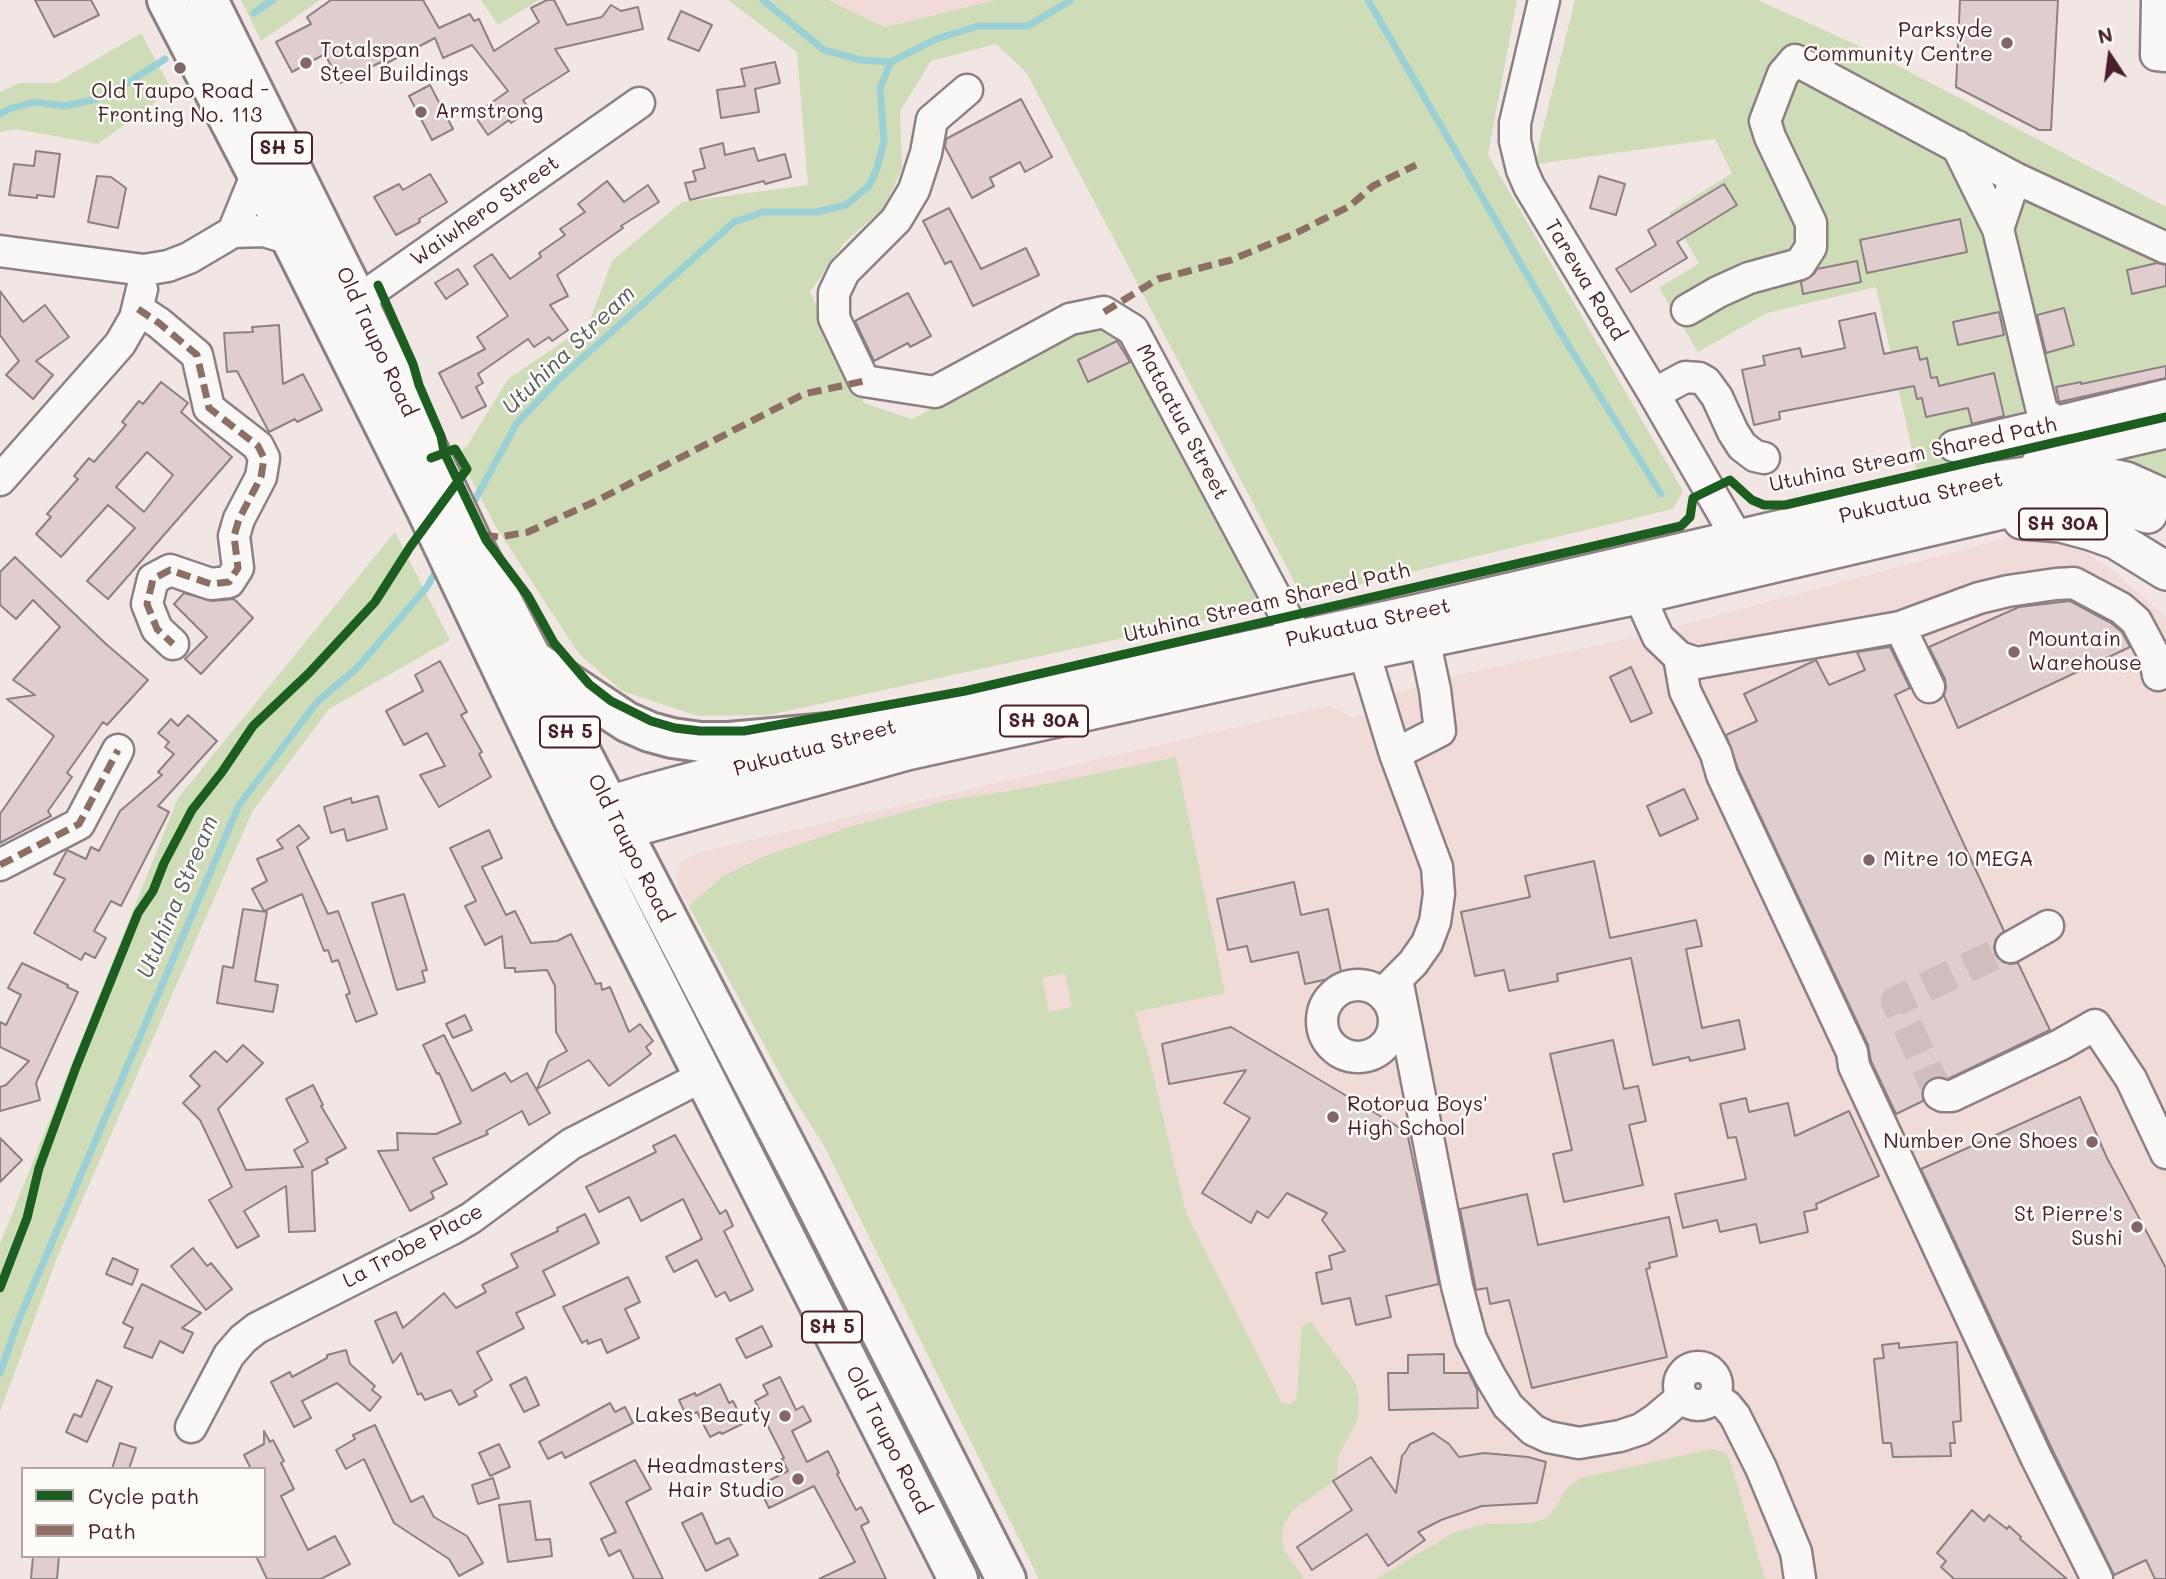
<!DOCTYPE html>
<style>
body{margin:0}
#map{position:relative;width:2166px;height:1579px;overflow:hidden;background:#f1e6e4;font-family:Mali,sans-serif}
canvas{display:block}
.legend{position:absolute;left:21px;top:1467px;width:245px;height:91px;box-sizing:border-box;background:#fdfcf7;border:2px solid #b5a4a5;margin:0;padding:9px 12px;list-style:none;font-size:21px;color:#4a1f2b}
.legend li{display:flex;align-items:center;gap:14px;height:35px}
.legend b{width:35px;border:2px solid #b5a4a5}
.north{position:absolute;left:2075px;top:21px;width:70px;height:70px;-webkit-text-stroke:5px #fdfcf7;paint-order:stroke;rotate:347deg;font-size:19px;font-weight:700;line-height:28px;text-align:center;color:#4a1f2b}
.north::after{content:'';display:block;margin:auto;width:24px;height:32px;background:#4a1f2b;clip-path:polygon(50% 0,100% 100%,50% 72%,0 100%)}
</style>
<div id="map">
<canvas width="2166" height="1579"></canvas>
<ul class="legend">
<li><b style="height:9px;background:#1b5e20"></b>Cycle path</li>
<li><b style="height:9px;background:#8d6e63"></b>Path</li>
</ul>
<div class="north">N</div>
</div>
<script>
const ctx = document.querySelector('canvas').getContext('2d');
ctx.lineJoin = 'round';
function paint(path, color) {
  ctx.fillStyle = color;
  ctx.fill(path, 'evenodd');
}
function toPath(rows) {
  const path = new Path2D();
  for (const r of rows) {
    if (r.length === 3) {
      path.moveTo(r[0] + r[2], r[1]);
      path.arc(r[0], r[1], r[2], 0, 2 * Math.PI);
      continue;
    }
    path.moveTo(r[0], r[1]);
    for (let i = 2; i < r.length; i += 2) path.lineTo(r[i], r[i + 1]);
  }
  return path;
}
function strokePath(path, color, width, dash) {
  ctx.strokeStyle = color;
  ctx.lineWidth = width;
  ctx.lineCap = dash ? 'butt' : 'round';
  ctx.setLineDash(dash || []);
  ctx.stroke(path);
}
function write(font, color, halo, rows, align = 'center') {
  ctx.font = font + ' Mali,sans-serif';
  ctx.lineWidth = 5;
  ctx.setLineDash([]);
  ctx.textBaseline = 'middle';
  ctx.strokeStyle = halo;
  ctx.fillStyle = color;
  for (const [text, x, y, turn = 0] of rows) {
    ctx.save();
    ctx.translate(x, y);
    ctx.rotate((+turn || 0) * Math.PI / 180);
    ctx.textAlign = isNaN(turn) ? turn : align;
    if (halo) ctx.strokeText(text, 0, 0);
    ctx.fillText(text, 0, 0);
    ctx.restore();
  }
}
const built = toPath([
 [828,0,995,0,885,27],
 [2010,537,2075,545,2116,573,2166,617,2166,1579,1039,1579,823,1144,788,1089,679,888,676,872,680,864,691,856,704,851,1297,713,1331,706,1351,717,1393,707,1391,699,1393,693,1416,688,1418,693,1435,690,1443,678,1637,637]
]);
const green = toPath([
 [241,0,320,0,261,41],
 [481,0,539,0,498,25],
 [728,0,828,0,885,27,995,0,1517,0,1488,155,1683,491,1673,509,1303,598,1026,72,996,44,931,61,900,111,902,169,883,209,844,243,810,292,864,403,912,419,1079,331,1115,329,1261,608,769,715,698,716,622,691,579,654,496,527,458,454,467,446,508,379,588,325,612,261,682,202,808,185,797,52],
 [1575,0,1758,0,1868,50,2166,207,2166,411,1917,472,1876,287,1767,313,1698,352,1659,288,1699,263,1669,213,1732,173,1715,139,1537,164,1539,144],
 [141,33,172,90,98,144,16,129,0,132,0,92,19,83,56,83],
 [2166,439,2166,478,2128,462,2095,457],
 [395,532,450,640,329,709,252,812,57,1258,0,1412,0,1244,178,798],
 [1176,757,1225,993,1135,1012,1149,1058,1186,1213,1282,1403,1292,1404,1297,1397,1302,1327,1305,1323,1311,1322,1355,1382,1359,1397,1358,1419,1338,1457,1337,1479,1294,1509,1284,1524,1282,1540,1284,1550,1304,1579,1039,1579,823,1144,788,1089,689,906,723,876,763,857,855,825,950,800,1027,788],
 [1065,973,1072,1007,1049,1012,1042,978],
 [1712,1449,1725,1453,1730,1461,1765,1579,1376,1579,1453,1533,1485,1524,1533,1523,1547,1518,1557,1505,1568,1487,1581,1478]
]);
const stream = toPath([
 [763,0,824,50,861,60,891,62],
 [1368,0,1565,340,1661,494],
 [254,13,273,0],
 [0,114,9,109,34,102,65,106,97,99,121,87,165,59],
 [470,509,517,423,558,380,734,222,763,212,816,212,846,205,869,186,877,168,884,141,880,88,891,62,936,39,978,26,1028,26,1071,0],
 [0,1373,17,1324,239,805,317,702,357,668,427,587,439,565]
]);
const building = toPath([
 [35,0,91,0,99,15,54,37,35,0],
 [331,0,423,0,439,28,470,14,474,21,479,19,494,51,539,22,531,8,547,0,554,0,567,25,602,17,611,5,621,11,638,7,643,29,555,49,569,71,523,100,530,110,511,123,509,120,488,135,474,115,508,91,472,45,443,58,435,38,387,63,385,60,340,83,325,54,292,72,276,42,311,24,307,17,331,0],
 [1960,0,2058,0,2051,130,2039,130,1956,87,1960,0],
 [681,11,712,25,699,51,668,39,681,11],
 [775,62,780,83,755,89,759,112,721,118,717,90,745,86,741,69,775,62],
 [430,85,453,129,432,140,409,96,430,85],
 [1021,99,1052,157,1025,172,1020,162,990,178,994,186,972,198,945,147,946,139,1021,99],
 [723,143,725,155,754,148,758,161,785,154,791,177,765,184,764,181,690,200,685,183,696,181,693,171,705,168,700,149,723,143],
 [36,151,60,154,54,197,37,195,37,198,9,195,14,164,34,166,36,151],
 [430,174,447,202,419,219,420,222,396,235,374,197,399,184,403,190,430,174],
 [97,176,111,177,126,188,118,228,88,222,97,176],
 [1599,176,1625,184,1616,215,1590,208,1599,176],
 [607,181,624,202,648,185,659,202,621,226,623,228,557,275,568,296,550,305,568,330,552,341,549,337,534,347,528,339,478,374,483,383,476,387,486,406,462,418,439,373,485,349,477,337,508,316,474,266,492,254,510,279,541,257,539,253,565,235,560,229,585,212,578,204,607,181],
 [1724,184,1737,205,1677,242,1687,258,1631,292,1616,269,1656,245,1648,230,1724,184],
 [949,208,981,269,1026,248,1039,275,973,306,951,261,945,264,923,221,949,208],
 [1960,219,1967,252,1867,273,1860,240,1960,219],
 [1857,261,1861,282,1803,294,1801,282,1814,274,1817,269,1857,261],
 [2157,263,2166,265,2166,286,2132,294,2127,270,2157,263],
 [458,269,468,284,446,299,435,283,458,269],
 [0,291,23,322,45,305,69,337,36,361,53,375,33,399,6,375,19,361,0,335,0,291],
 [908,293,931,336,910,347,908,343,874,361,855,321,908,293],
 [2064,308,2074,345,2046,353,2037,315,2064,308],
 [1999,312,2004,335,1958,345,1953,322,1999,312],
 [1875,313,1884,354,1917,347,1920,360,1927,358,1931,378,1937,377,1939,386,1994,373,2004,416,1972,424,1968,408,1926,417,1922,398,1917,399,1914,386,1779,412,1780,419,1754,425,1742,370,1765,365,1763,356,1800,348,1802,357,1845,348,1839,321,1875,313],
 [279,325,283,384,303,374,322,410,297,422,295,419,269,432,237,371,227,372,224,333,253,332,252,327,279,325],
 [1117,341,1130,362,1088,382,1078,360,1117,341],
 [2166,366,2166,378,2059,402,2056,387,2081,382,2081,384,2166,366],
 [161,382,188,403,181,412,232,457,108,599,87,581,135,528,108,505,61,557,36,534,51,517,47,514,78,479,74,476,89,458,94,462,126,425,122,422,139,401,143,404,161,382],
 [147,452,173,475,144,512,116,487,147,452],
 [15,557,106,644,148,680,107,725,103,722,67,773,72,777,48,811,51,816,0,843,0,814,54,736,7,699,35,695,13,680,60,627,33,600,16,619,0,605,0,572,15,557],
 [184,593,212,601,234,599,253,618,201,674,185,659,207,637,174,604,184,593],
 [2070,601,2111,623,2122,632,2130,647,1958,728,1944,696,1946,688,1945,679,1929,647,2019,607,2070,601],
 [1890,647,1910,688,1895,695,2004,931,1996,939,1994,948,1996,955,2003,962,2010,964,2018,963,2050,1030,1948,1079,1939,1077,1930,1079,1923,1087,1923,1101,1896,1114,1871,1061,1868,1045,1738,769,1726,735,1757,721,1744,694,1816,660,1829,685,1865,670,1857,652,1890,647],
 [440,661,467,712,461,715,482,752,479,754,491,777,439,807,420,775,445,766,427,733,404,745,386,711,423,691,415,675,440,661],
 [1631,667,1652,713,1631,722,1610,677,1631,667],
 [188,715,217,741,158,806,169,812,121,906,111,901,94,931,106,938,95,958,85,953,81,960,34,933,65,879,54,874,67,850,86,859,91,847,99,851,120,811,162,775,158,772,174,754,165,747,169,742,158,733,171,719,178,726,188,715],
 [1684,789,1698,819,1660,836,1647,806,1684,789],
 [378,796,387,829,347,841,344,829,331,833,324,807,351,798,352,803,378,796],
 [299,825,309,838,297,847,328,914,338,911,377,1014,356,1022,346,995,350,993,338,960,332,962,328,950,324,951,302,894,264,911,252,889,267,881,257,859,283,848,277,840,299,825],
 [489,830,502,858,482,867,506,915,515,911,531,943,557,941,571,934,596,984,601,983,602,990,610,987,629,1032,640,1024,653,1041,646,1047,651,1054,609,1086,589,1060,537,1089,549,1061,567,1051,556,1032,555,986,547,970,515,972,515,968,505,968,502,936,485,945,465,906,476,901,450,848,489,830],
 [1594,861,1610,938,1696,920,1702,946,1686,949,1702,1028,1739,1020,1745,1049,1690,1061,1689,1057,1653,1065,1631,958,1557,974,1558,981,1509,991,1504,970,1475,976,1461,912,1530,897,1525,876,1594,861],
 [1294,882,1301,915,1328,909,1342,976,1305,984,1298,952,1251,962,1247,946,1228,950,1217,899,1294,882],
 [404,894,427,970,422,971,425,982,397,990,372,903,404,894],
 [243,909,267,912,255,981,278,985,273,1012,217,1003,223,966,233,968,243,909],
 [22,963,68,985,67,987,78,992,36,1083,40,1100,0,1111,0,1087,6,1085,29,1061,0,1047,0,1022,6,1025,21,995,8,988,22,963],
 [465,1015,472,1030,453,1038,446,1024,465,1015],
 [1231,1027,1407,1132,1439,1284,1386,1296,1391,1317,1356,1325,1350,1298,1322,1304,1316,1273,1332,1269,1329,1256,1345,1251,1322,1220,1327,1213,1287,1193,1268,1218,1257,1211,1251,1223,1202,1193,1250,1118,1224,1103,1246,1070,1169,1084,1162,1044,1231,1027],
 [444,1035,472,1091,505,1073,511,1082,527,1073,550,1113,529,1125,522,1111,486,1131,488,1134,433,1158,447,1184,431,1192,434,1198,410,1211,378,1151,398,1150,397,1133,436,1134,461,1123,439,1073,437,1074,423,1045,444,1035],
 [1613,1040,1624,1089,1638,1086,1646,1121,1629,1125,1643,1185,1564,1202,1553,1154,1572,1150,1550,1054,1613,1040],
 [243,1045,263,1063,218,1109,246,1170,303,1167,294,1150,308,1142,286,1099,313,1085,323,1105,321,1106,346,1148,326,1159,328,1163,312,1171,315,1231,289,1232,286,1186,244,1211,259,1236,237,1248,209,1200,232,1187,200,1120,183,1103,200,1086,190,1076,215,1051,227,1062,243,1045],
 [2080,1097,2107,1158,2166,1268,2166,1579,2155,1579,2146,1560,2114,1575,2052,1449,1921,1169,2080,1097],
 [1746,1098,1749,1112,1788,1103,1795,1136,1849,1111,1879,1176,1816,1204,1817,1209,1804,1212,1808,1232,1760,1243,1756,1224,1720,1232,1717,1220,1683,1228,1675,1194,1746,1179,1736,1137,1728,1138,1720,1104,1746,1098],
 [675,1135,720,1214,726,1210,733,1226,724,1231,753,1290,730,1301,725,1292,716,1297,697,1260,674,1272,666,1257,702,1239,683,1199,641,1221,629,1197,599,1212,586,1187,656,1152,653,1146,675,1135],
 [0,1138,22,1160,0,1182,0,1138],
 [1527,1194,1538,1245,1669,1217,1677,1256,1649,1263,1650,1268,1646,1269,1667,1357,1532,1388,1509,1300,1490,1304,1487,1288,1476,1290,1460,1209,1527,1194],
 [585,1214,599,1243,543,1271,555,1295,516,1313,524,1328,477,1352,492,1380,474,1391,477,1396,459,1405,451,1390,425,1400,421,1393,418,1395,401,1353,393,1363,375,1321,396,1312,403,1328,444,1293,456,1308,486,1292,482,1285,518,1267,511,1254,558,1231,557,1228,585,1214],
 [193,1248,207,1266,211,1263,232,1289,206,1310,171,1266,193,1248],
 [113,1258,138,1270,132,1285,106,1274,113,1258],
 [628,1277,640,1302,625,1309,639,1338,607,1353,601,1339,588,1344,587,1340,582,1343,563,1307,628,1277],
 [142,1284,201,1313,182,1328,193,1333,183,1353,160,1341,152,1358,124,1347,133,1328,123,1323,142,1284],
 [762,1326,772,1346,746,1358,736,1339,762,1326],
 [1957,1342,1961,1421,1953,1422,1955,1443,1950,1443,1951,1456,1893,1457,1891,1443,1883,1443,1874,1359,1884,1358,1882,1345,1899,1343,1899,1348,1957,1342],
 [346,1350,350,1364,375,1386,372,1390,381,1397,370,1411,337,1383,302,1401,311,1418,294,1427,271,1382,290,1372,292,1377,327,1358,327,1355,346,1350],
 [1444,1354,1444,1373,1469,1373,1477,1389,1478,1408,1389,1410,1388,1373,1408,1373,1408,1355,1444,1354],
 [526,1377,539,1405,524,1412,510,1385,526,1377],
 [780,1377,796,1410,803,1406,811,1421,792,1431,807,1462,828,1451,839,1473,837,1474,856,1510,861,1507,869,1522,861,1526,886,1579,819,1579,855,1562,814,1486,769,1508,758,1486,788,1471,782,1459,784,1458,755,1401,768,1394,763,1385,780,1377],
 [97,1380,112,1387,87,1442,66,1432,74,1414,81,1417,97,1380],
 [720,1384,729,1403,733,1401,744,1423,722,1434,720,1432,710,1437,697,1412,687,1417,679,1400,695,1393,696,1396,720,1384],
 [610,1403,615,1412,625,1407,633,1423,565,1458,562,1452,548,1459,539,1442,610,1403],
 [375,1425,411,1502,423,1496,434,1517,467,1536,483,1563,459,1576,449,1559,394,1523,364,1459,346,1469,336,1450,355,1439,353,1435,375,1425],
 [264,1431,270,1442,273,1440,284,1461,281,1463,294,1489,281,1496,308,1550,335,1536,350,1564,321,1579,267,1579,256,1556,264,1556,264,1469,251,1469,244,1455,264,1444,264,1431],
 [1433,1433,1449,1444,1459,1457,1484,1453,1528,1457,1546,1462,1537,1503,1482,1506,1441,1520,1418,1532,1425,1540,1388,1566,1367,1534,1312,1570,1297,1547,1352,1510,1333,1481,1371,1457,1396,1493,1402,1456,1406,1451,1410,1444,1433,1433],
 [120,1443,136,1448,129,1469,112,1469,120,1443],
 [499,1444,510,1467,490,1476,479,1453,499,1444],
 [635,1460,651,1489,626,1502,663,1579,634,1579,620,1550,609,1556,601,1539,616,1532,590,1483,635,1460],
 [493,1478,499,1498,478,1504,472,1485,493,1478],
 [530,1501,536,1540,550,1539,552,1556,508,1562,499,1505,530,1501],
 [1972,1510,1984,1521,1989,1515,2007,1529,2009,1526,2021,1537,2020,1539,2067,1579,1954,1579,1941,1567,1946,1561,1937,1553,1972,1510],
 [702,1513,716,1544,729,1538,738,1555,706,1571,682,1523,702,1513],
 [33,1556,59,1556,57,1579,31,1579,33,1556]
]);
const minorTunnel = toPath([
 [1939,1094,1896,1001,2011,947]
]);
const minor = toPath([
 [1544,0,1515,123,1515,141,1522,170,1529,186,1654,394,1748,557],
 [2157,0,2156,55,2166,56],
 [967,90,932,120,926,153,914,190,896,220,844,272,834,293,834,318,864,381,935,392,1070,319,1104,312,1133,330,1290,624,1306,660],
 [1957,146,1998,229],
 [2015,178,2166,248],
 [233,232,257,173],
 [0,251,144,270,168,266,189,258,233,232,264,231,291,239],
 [337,304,373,290,639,103],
 [138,309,159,323,197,355,209,408,258,446,264,458,261,477,239,519,234,536,238,568,229,582,211,584,170,570,153,579,147,604,157,629,173,644],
 [1687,310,1718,292,1749,278,1800,264,1811,247,1811,223,1770,137,1765,121,1783,74,1795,60,2015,178,1998,229,2042,411,2056,422,2166,395],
 [1654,394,1685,377,1699,378,1706,382,1717,397,1733,432,1742,446,1755,456,1764,458],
 [1954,446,2056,422],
 [0,480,120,344,135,318,142,289],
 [1639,595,1658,637,1679,657,1697,663,1900,627,1979,598,2008,591,2056,584,2074,583,2121,608,2136,621,2154,655,2158,675],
 [1900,627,1929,687],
 [1364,652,1395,754,1437,867,1439,894,1435,922,1427,943,1413,963,1384,992],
 [1679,657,1685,691,1716,754,1722,775,1852,1052,1854,1066,2036,1457,2097,1579],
 [1395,754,1440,731,1435,690,1420,619],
 [0,865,79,824,118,750],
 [2011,947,2048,926],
 [1397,979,1457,1286,1471,1339,1490,1376,1508,1406,1533,1430,1548,1437,1579,1443,1620,1436,1641,1429,1656,1419,1682,1397],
 [1358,1021,36],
 [1939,1094,1943,1096,1952,1096,2060,1045,2095,1025,2131,1079,2166,1153],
 [1698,1386,19],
 [1714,1397,1727,1406,1735,1416,1761,1468,1796,1552,1800,1579],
 [191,1427,229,1355,243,1339,257,1328,452,1229,471,1218,571,1144,705,1075]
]);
const major = toPath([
 [2040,465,2088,447,2166,429],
 [2022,520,2061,523,2091,531,2116,540,2166,571],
 [580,814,649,793,894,727,1419,613,1984,482,2048,473,2098,475,2126,481,2166,499],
 [592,839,907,751,1307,663,1639,595,2002,510,2060,500,2086,500,2112,503,2148,514]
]);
const highway = toPath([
 [167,0,291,239,425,507,572,816,958,1579],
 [208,0,355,296,474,547,805,1183,1006,1579],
 [535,661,627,722,650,732,672,738,701,742,729,742,894,727]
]);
const quiet = toPath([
 [138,309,159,323,197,355,209,408,258,446,264,458,261,477,239,519,234,536,238,568,229,582,211,584,170,570,153,579,147,604,157,629,173,644],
 [1104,312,1158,279,1231,260,1294,234,1350,206,1373,186,1416,165],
 [484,535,499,537,528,532,594,502,804,394,864,381],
 [0,865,79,824,118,750]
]);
const cycleway = toPath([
 [378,285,413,364,419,385,441,436,444,452,486,540,528,596,554,643,589,684,611,701,651,721,675,728,700,731,744,731,965,691,1681,526,1690,517,1693,498,1730,480,1752,500,1764,505,1785,505,2166,417],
 [0,1288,27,1218,39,1168,76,1067,138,913,153,891,164,863,192,810,222,772,253,726,309,673,375,602,410,547,467,469,455,449,431,458]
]);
const markers = [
 [2007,43,7,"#84656c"],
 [306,63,7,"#84656c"],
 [180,68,7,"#84656c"],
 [421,112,7,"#84656c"],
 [2014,652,7,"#84656c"],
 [1869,860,7,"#84656c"],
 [1333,1117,7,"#84656c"],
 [2092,1142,7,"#84656c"],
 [2137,1227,7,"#84656c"],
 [785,1416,7,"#84656c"],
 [798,1479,7,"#84656c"]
];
const shields = [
 [282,148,60],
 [2063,524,88],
 [1044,721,88],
 [570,732,60],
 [832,1327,60]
];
const shieldNames = [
 ["SH 5",282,148],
 ["SH 30A",2063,524],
 ["SH 30A",1044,721],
 ["SH 5",570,732],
 ["SH 5",832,1327]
];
const poiNames = [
 ["Parksyde",1993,31],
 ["Community Centre",1993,55],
 ["Totalspan",320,51,"left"],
 ["Steel Buildings",320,75,"left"],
 ["Old Taupo Road -",180,92,"center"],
 ["Fronting No. 113",180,116,"center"],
 ["Armstrong",435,112,"left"],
 ["Mountain",2028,640,"left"],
 ["Warehouse",2028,664,"left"],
 ["Mitre 10 MEGA",1883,860,"left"],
 ["Rotorua Boys'",1347,1105,"left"],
 ["High School",1347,1129,"left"],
 ["Number One Shoes",2078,1142],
 ["St Pierre's",2123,1215],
 ["Sushi",2123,1239],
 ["Lakes Beauty",771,1416],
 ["Headmasters",784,1467],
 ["Hair Studio",784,1491]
];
const streetNames = [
 ["Waiwhero Street",485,211,-35],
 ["Tarewa Road",1585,280,59],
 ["Old Taupo Road",376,342,65],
 ["Mataatua Street",1182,422,62],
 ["Utuhina Stream Shared Path",1913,455,-12],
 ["Pukuatua Street",1921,498,-13],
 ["Utuhina Stream Shared Path",1267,603,-13],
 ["Pukuatua Street",1368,623,-12],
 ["Pukuatua Street",815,748,-15],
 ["Old Taupo Road",630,848,63],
 ["La Trobe Place",413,1246,-28],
 ["Old Taupo Road",888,1440,63]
];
const waterNames = [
 ["Utuhina Stream",569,350,-44],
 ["Utuhina Stream",178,897,-67]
];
paint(built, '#f1dbd8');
paint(green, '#ceddb7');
strokePath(stream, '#9bd0d4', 7);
paint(building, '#dfcecd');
strokePath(building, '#8d8082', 2);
strokePath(minorTunnel, '#d0bebf', 30, [30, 15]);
strokePath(minor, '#8d8082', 35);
strokePath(major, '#8d8082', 42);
strokePath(highway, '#8d8082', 44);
strokePath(minor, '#faf8f6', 30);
strokePath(major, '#faf8f6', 37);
strokePath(highway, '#faf8f6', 38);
strokePath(quiet, '#8d6e63', 7, [14, 7]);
strokePath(cycleway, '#1b5e20', 9);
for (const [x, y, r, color] of markers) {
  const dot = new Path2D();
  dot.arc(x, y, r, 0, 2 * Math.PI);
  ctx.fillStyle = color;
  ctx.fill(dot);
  strokePath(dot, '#fdfcf7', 2.5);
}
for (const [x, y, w] of shields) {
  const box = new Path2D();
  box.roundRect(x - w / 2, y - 15.5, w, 31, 5);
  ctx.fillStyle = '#fdfcf7';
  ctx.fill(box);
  strokePath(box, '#4a1f2b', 2);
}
write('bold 19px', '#4a1f2b', null, shieldNames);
write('21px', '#4a1f2b', '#fdfcf7', poiNames, 'right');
write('21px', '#4a1f2b', '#fdfcf7', streetNames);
write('italic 23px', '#595a64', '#fdfcf7', waterNames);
</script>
